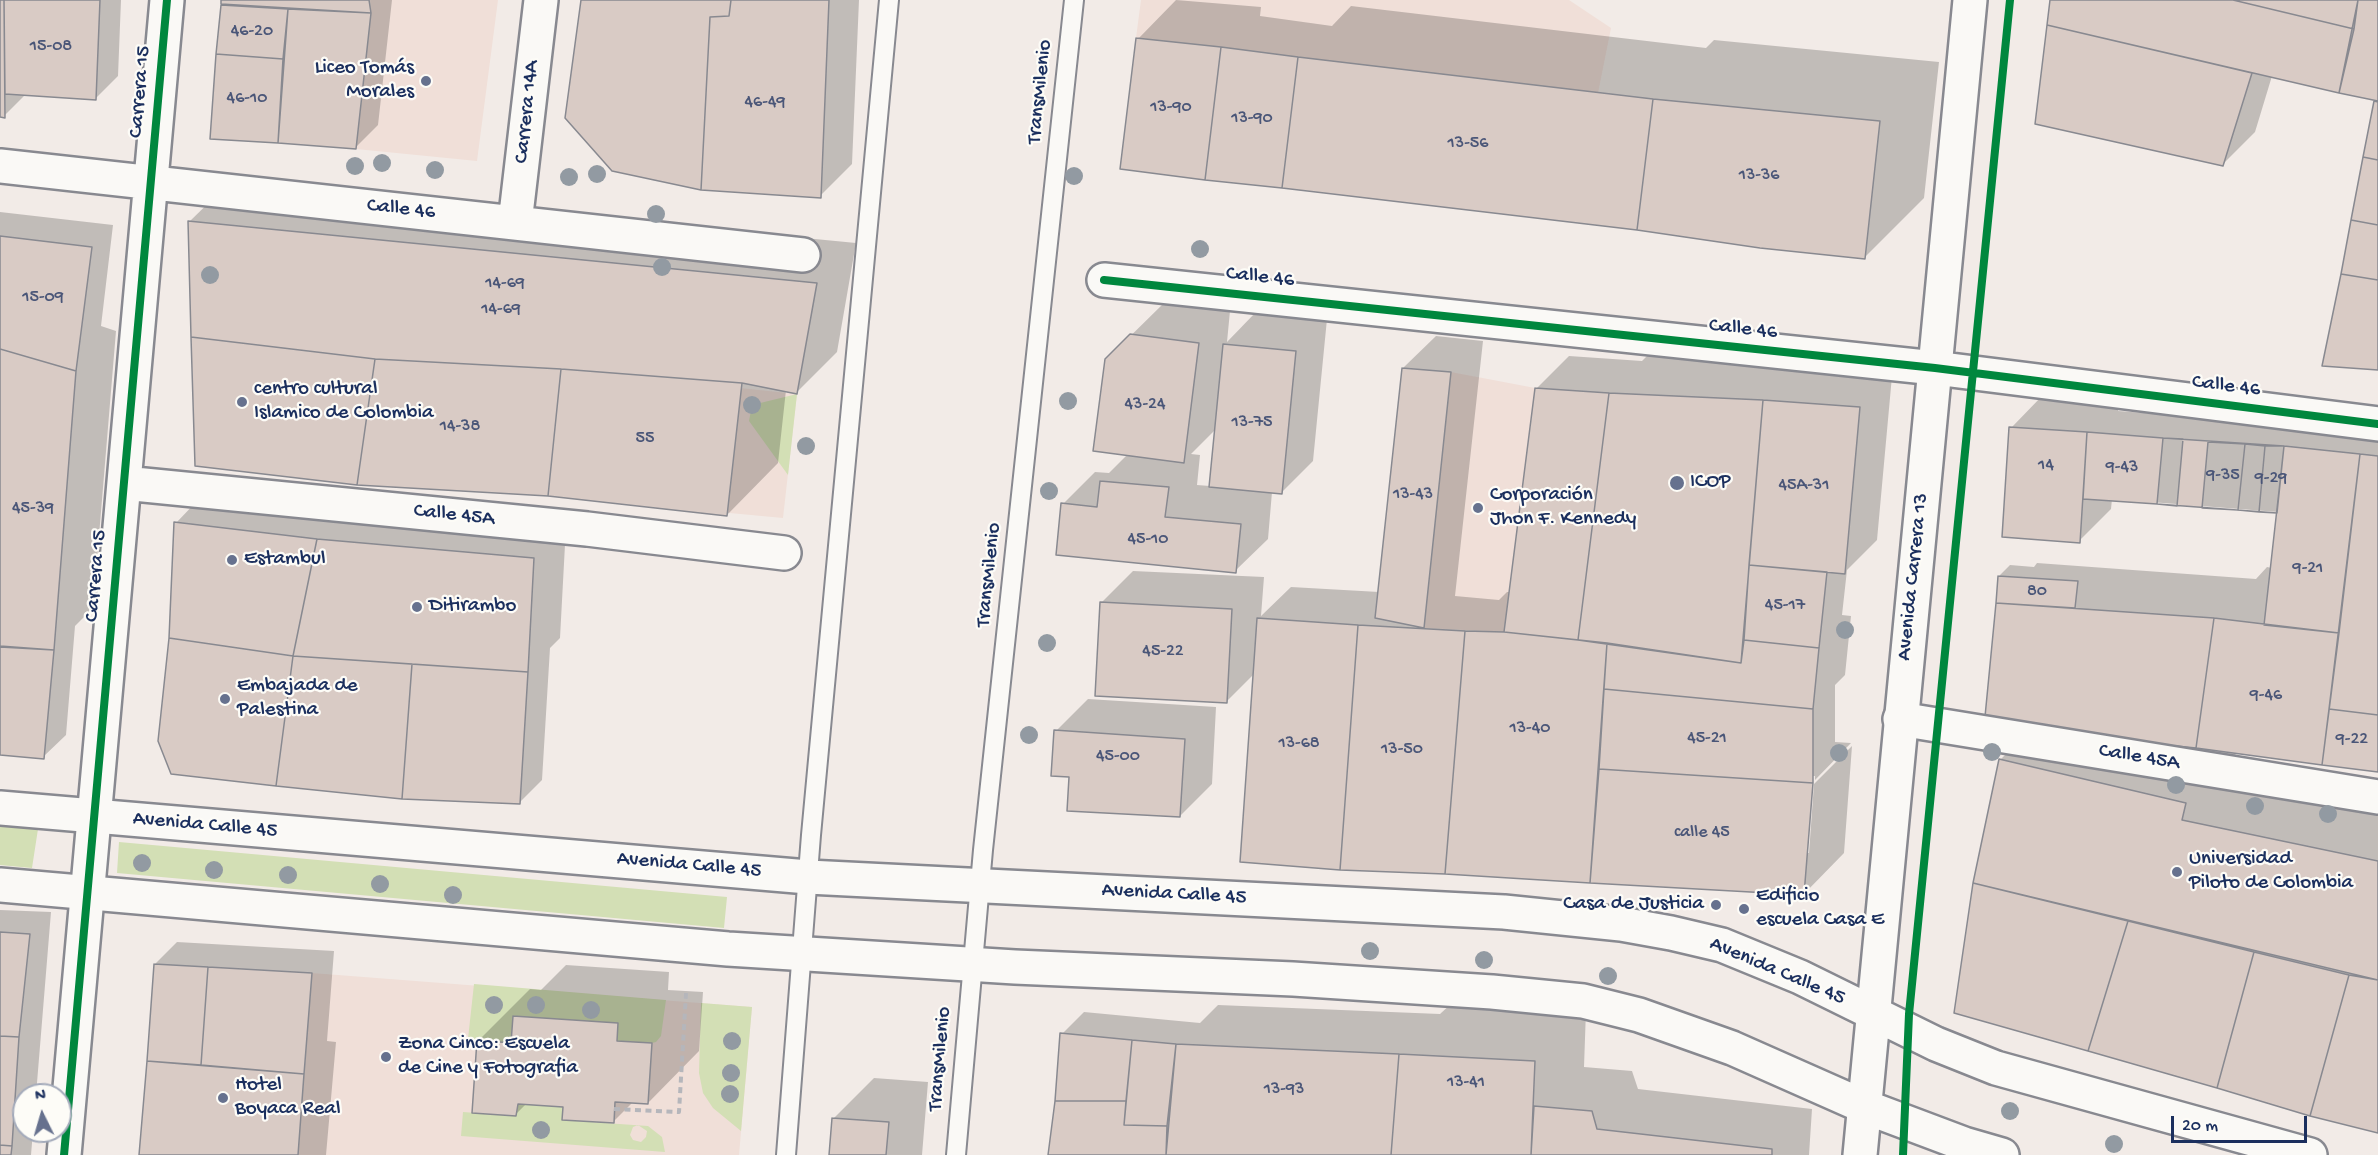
<!DOCTYPE html>
<meta charset="utf-8">
<style>
body{margin:0}
#map{position:relative;width:2378px;height:1155px;overflow:hidden;background:#f2ebe7;font-family:"Gochi Hand",sans-serif}
canvas{display:block}
.north{position:absolute;left:12px;top:1083px;width:60px;height:60px;box-sizing:border-box;background:#fdfcf7;border:2px solid #a3aaba;border-radius:50%;rotate:355deg;font-size:16px;font-weight:700;line-height:24px;text-align:center;color:#1b2f5e}
.north::after{content:'';display:block;margin:auto;width:21px;height:27px;background:#66718e;clip-path:polygon(50% 0,100% 100%,50% 72%,0 100%)}
.scale{position:absolute;left:2171px;top:1116px;width:136px;height:27px;box-sizing:border-box;border:3px solid #1b2f5e;border-top:0;padding-left:8px;font-size:18px;line-height:21px;white-space:nowrap;color:#1b2f5e;-webkit-text-stroke:4px #fdfcf7;paint-order:stroke}
</style>
<div id="map">
<canvas width="2378" height="1155"></canvas>
<div class="north">N</div>
<div class="scale">20 m</div>
</div>
<script>
const ctx = document.querySelector('canvas').getContext('2d');
ctx.lineJoin = 'round';
function paint(path, color) {
  ctx.fillStyle = color;
  ctx.fill(path, 'evenodd');
}
function toPath(rows) {
  const path = new Path2D();
  for (const r of rows) {
    path.moveTo(r[0], r[1]);
    for (let i = 2; i < r.length; i += 2) path.lineTo(r[i], r[i + 1]);
  }
  return path;
}
function strokePath(path, color, width, dash) {
  ctx.strokeStyle = color;
  ctx.lineWidth = width;
  ctx.lineCap = dash ? 'butt' : 'round';
  ctx.setLineDash(dash || []);
  ctx.stroke(path);
}
function write(font, color, halo, rows, align = 'center') {
  ctx.font = font + ' "Gochi Hand",sans-serif';
  ctx.lineWidth = 4.5;
  ctx.setLineDash([]);
  ctx.textBaseline = 'middle';
  ctx.strokeStyle = halo;
  ctx.fillStyle = color;
  for (const [text, x, y, turn = 0] of rows) {
    ctx.save();
    ctx.translate(x, y);
    ctx.rotate((+turn || 0) * Math.PI / 180);
    ctx.textAlign = isNaN(turn) ? turn : align;
    if (halo) ctx.strokeText(text, 0, 0);
    ctx.fillText(text, 0, 0);
    ctx.restore();
  }
}
const built = toPath([
 [370,0,498,0,477,161,356,149,371,13],
 [1141,0,1569,0,1611,28,1598,93,1136,38],
 [561,369,797,394,783,518,548,496],
 [1451,372,1535,388,1504,632,1424,628],
 [312,973,752,1007,739,1155,298,1155]
]);
const green = toPath([
 [797,394,788,475,749,421,752,405],
 [0,825,38,829,32,868,0,865],
 [119,842,727,897,724,928,117,873],
 [474,984,666,1000,661,1036,656,1042,652,1043,617,1041,618,1023,513,1016,511,1043,468,1039],
 [701,1003,752,1007,741,1131,713,1108,703,1093,699,1073],
 [518,1104,563,1107,562,1120,648,1126,662,1137,665,1152,461,1136,463,1112,516,1116],
 [638,1125,647,1131,646,1137,641,1142,633,1140,630,1135,633,1127]
]);
const shadow = toPath([
 [0,0,121,0,118,76,96,98,26,94,4,116,0,116],
 [223,0,392,0,378,125,356,147,278,142,217,54],
 [252,6,309,8,309,12,251,8],
 [582,0,859,0,852,164,820,196],
 [1176,0,1261,7,1260,16,1332,26,1351,6,1706,48,1714,40,1939,62,1924,198,1864,258,1138,39],
 [2051,0,2378,0,2378,99,2272,76,2255,132,2222,165,2037,123],
 [230,182,856,243,837,352,797,392,786,390,778,463,727,515,189,222],
 [0,212,113,225,101,326,116,331,93,608,75,626,66,735,43,757,0,754],
 [1164,303,1230,311,1227,342,1256,312,1327,319,1313,461,1281,493,1272,492,1268,539,1235,571,1063,504,1095,472,1109,473,1128,454,1106,360],
 [1216,429,1210,486,1197,485,1200,455,1191,454],
 [1436,336,1483,341,1455,596,1499,600,1507,592,1511,592,1536,389,1569,356,1642,361,1650,353,1892,376,1877,540,1847,570,1842,615,1851,616,1845,675,1835,685,1835,742,1851,743,1815,780,1815,776,1812,776,1806,853,1809,853,1814,784,1852,746,1844,853,1804,894,1241,861,1255,673,1226,702,1101,603,1133,571,1264,577,1261,616,1291,587,1379,592,1403,368],
 [2043,395,2119,401,2118,411,2186,416,2378,421,2378,771,2236,752,2233,769,2378,799,2378,1131,1956,1012,1974,883,2001,759,2030,730,1997,603,1999,576,2010,565,2034,567,2037,563,2256,579,2267,567,2272,568,2278,512,2112,499,2111,509,2079,541,2011,428],
 [198,500,566,526,560,638,550,648,542,780,520,802,170,638,176,523],
 [1088,699,1216,707,1212,784,1180,816,1071,776,1056,731],
 [0,910,51,912,36,1095,24,1095,24,1131,33,1131,31,1155,0,1155],
 [177,942,334,951,327,1041,336,1042,326,1155,141,1155,148,1061,150,1059,155,964],
 [566,965,669,972,668,990,703,992,699,1051,648,1103,633,1102,613,1122,565,1106,527,1103,516,1114,478,1041,530,989,541,990],
 [1452,1003,1586,1010,1584,1067,1632,1071,1638,1089,1812,1109,1809,1155,1049,1155,1062,1034,1084,1012,1200,1023,1218,1005,1440,1014],
 [874,1078,928,1082,922,1155,830,1155,833,1119]
]);
const building = toPath([
 [0,0,4,0,5,118,0,117,0,0],
 [4,0,100,0,96,100,5,94,4,0],
 [221,0,369,0,371,13,221,4,221,0],
 [581,0,731,0,729,16,710,17,701,190,612,171,565,118,581,0],
 [731,0,829,0,821,198,701,190,710,17,729,16,731,0],
 [2050,0,2233,0,2354,29,2339,93,2047,25,2050,0],
 [2233,0,2358,0,2354,29,2233,0],
 [2358,0,2378,0,2378,101,2339,93,2358,0],
 [221,5,288,9,283,59,216,54,221,5],
 [288,9,371,13,356,149,278,143,288,9],
 [2047,25,2252,73,2223,166,2035,124,2047,25],
 [1136,38,1221,47,1205,180,1120,169,1136,38],
 [1221,47,1298,57,1282,188,1205,180,1221,47],
 [216,54,283,59,278,143,210,139,216,54],
 [1298,57,1653,99,1637,230,1282,188,1298,57],
 [1653,99,1880,121,1865,259,1760,248,1637,230,1653,99],
 [2374,101,2378,102,2378,160,2363,157,2374,101],
 [2363,157,2378,160,2378,225,2351,220,2363,157],
 [2351,220,2378,225,2378,280,2341,274,2351,220],
 [188,221,817,283,797,394,742,383,561,369,375,359,191,337,188,221],
 [0,236,92,247,76,371,0,349,0,236],
 [2341,274,2378,280,2378,370,2322,366,2341,274],
 [1130,334,1199,343,1184,463,1093,451,1105,359,1130,334],
 [191,337,375,359,357,485,195,466,191,337],
 [1223,344,1296,351,1282,494,1209,487,1223,344],
 [0,349,76,371,54,650,0,646,0,349],
 [375,359,561,369,548,496,357,485,375,359],
 [1402,368,1451,372,1424,628,1375,618,1402,368],
 [561,369,742,383,727,516,548,496,561,369],
 [1535,388,1609,393,1578,640,1504,632,1535,388],
 [1609,393,1763,400,1741,663,1578,640,1609,393],
 [1763,400,1860,407,1845,574,1749,565,1763,400],
 [2009,427,2087,432,2080,543,2002,537,2009,427],
 [2087,432,2163,438,2157,504,2083,499,2087,432],
 [2163,438,2284,446,2277,513,2157,504,2163,438],
 [2163,438,2183,439,2177,506,2157,504,2163,438],
 [2208,442,2245,444,2238,510,2202,508,2208,442],
 [2245,444,2265,446,2259,512,2238,510,2245,444],
 [2265,446,2284,446,2277,513,2259,512,2265,446],
 [2284,446,2360,454,2339,633,2264,625,2284,446],
 [2360,454,2378,456,2378,715,2329,709,2360,454],
 [1100,481,1169,487,1165,517,1241,524,1236,573,1056,555,1061,503,1097,507,1100,481],
 [174,522,317,539,293,656,169,638,174,522],
 [317,539,534,558,528,672,293,656,317,539],
 [1749,565,1827,572,1819,648,1744,640,1749,565],
 [1998,576,2078,581,2075,608,1996,603,1998,576],
 [1100,602,1232,609,1227,703,1095,696,1100,602],
 [1996,603,2214,618,2196,748,1984,727,1996,603],
 [1257,618,1358,625,1340,870,1240,862,1257,618],
 [2214,618,2339,633,2322,765,2196,748,2214,618],
 [1358,625,1465,631,1445,874,1340,870,1358,625],
 [1465,631,1504,632,1607,643,1590,883,1445,874,1465,631],
 [169,638,293,656,276,786,171,774,158,741,169,638],
 [1744,640,1819,648,1813,709,1604,689,1607,643,1741,663,1744,640],
 [0,647,54,650,44,759,0,755,0,647],
 [293,656,412,664,402,799,276,786,293,656],
 [412,664,528,672,520,804,402,799,412,664],
 [1604,689,1813,709,1813,783,1599,769,1604,689],
 [2329,709,2378,715,2378,772,2322,765,2329,709],
 [1054,730,1185,739,1180,817,1067,811,1069,777,1051,776,1054,730],
 [1999,759,2186,803,2182,820,2378,861,2378,980,1973,883,1999,759],
 [1599,769,1813,783,1804,895,1590,883,1599,769],
 [1973,883,2128,921,2088,1051,1954,1013,1973,883],
 [2128,921,2254,952,2217,1088,2088,1051,2128,921],
 [0,932,30,934,19,1037,0,1036,0,932],
 [2254,952,2349,975,2310,1116,2217,1088,2254,952],
 [154,964,208,967,201,1065,147,1061,154,964],
 [208,967,312,973,304,1074,201,1065,208,967],
 [2349,975,2378,980,2378,1133,2310,1116,2349,975],
 [513,1016,618,1023,617,1041,652,1043,648,1104,615,1102,614,1123,562,1120,563,1107,518,1104,516,1116,472,1113,477,1040,511,1043,513,1016],
 [1060,1033,1132,1040,1126,1101,1055,1101,1060,1033],
 [0,1036,19,1037,12,1146,0,1145,0,1036],
 [1132,1040,1176,1044,1167,1126,1124,1125,1132,1040],
 [1176,1044,1399,1054,1391,1155,1166,1155,1176,1044],
 [1399,1054,1535,1061,1531,1155,1391,1155,1399,1054],
 [147,1061,304,1074,298,1155,139,1155,147,1061],
 [1055,1101,1126,1101,1124,1125,1167,1126,1166,1155,1048,1155,1055,1101],
 [1534,1106,1592,1111,1597,1129,1772,1149,1772,1155,1531,1155,1534,1106],
 [832,1118,889,1122,886,1155,829,1155,832,1118],
 [0,1145,12,1146,11,1155,0,1155,0,1145]
]);
const path = toPath([
 [614,1109,679,1112,686,993]
]);
const lane = toPath([
 [786,1155,811,835,889,0],
 [956,1155,983,850,1074,0]
]);
const street = toPath([
 [0,166,803,255],
 [515,223,541,0],
 [1104,280,1935,368],
 [124,483,587,529,784,553],
 [1900,719,2378,797],
 [64,1155,167,0]
]);
const secondary = toPath([
 [1935,368,2378,424],
 [0,808,808,877,1504,912,1621,924,1671,933,1722,945,1800,977,1936,1044,1996,1068,2310,1155],
 [0,885,728,949,1015,967,1293,979,1492,992,1583,1001,1639,1015,1732,1048,1863,1106,1964,1144,2002,1155],
 [1860,1155,1970,0]
]);
const cycleway = toPath([
 [1104,280,1935,368,2378,424],
 [64,1155,167,0],
 [1903,1155,1909,1014,2010,0]
]);
const trees = [
 [382,163],
 [355,166],
 [435,170],
 [597,174],
 [1074,176],
 [569,177],
 [656,214],
 [1200,249],
 [662,267],
 [210,275],
 [1068,401],
 [752,405],
 [806,446],
 [1049,491],
 [1845,630],
 [1047,643],
 [1029,735],
 [1992,752],
 [1839,753],
 [2176,785],
 [2255,806],
 [2328,814],
 [142,863],
 [214,870],
 [288,875],
 [380,884],
 [453,895],
 [1370,951],
 [1484,960],
 [1608,976],
 [494,1005],
 [536,1005],
 [591,1010],
 [732,1041],
 [731,1073],
 [730,1094],
 [2010,1111],
 [541,1130],
 [2114,1144]
];
const markers = [
 [426,81,6,"#66718e"],
 [242,402,6,"#66718e"],
 [1677,483,8,"#66718e"],
 [1478,508,6,"#66718e"],
 [232,560,6,"#66718e"],
 [417,607,6,"#66718e"],
 [225,699,6,"#66718e"],
 [2177,872,6,"#66718e"],
 [1716,905,6,"#66718e"],
 [1744,909,6,"#66718e"],
 [386,1057,6,"#66718e"],
 [223,1098,6,"#66718e"]
];
const numberNames = [
 ["46-20",252,32],
 ["15-08",51,47],
 ["46-10",247,99],
 ["46-49",765,103],
 ["13-90",1171,108],
 ["13-90",1252,119],
 ["13-56",1468,144],
 ["13-36",1759,176],
 ["14-69",505,284],
 ["15-09",43,298],
 ["14-69",501,310],
 ["43-24",1145,405],
 ["13-75",1252,423],
 ["14-38",460,427],
 ["55",645,439],
 ["14",2046,466],
 ["9-43",2122,468],
 ["9-35",2223,476],
 ["9-29",2271,479],
 ["45A-31",1804,486],
 ["13-43",1413,495],
 ["45-39",33,509],
 ["45-10",1148,540],
 ["9-21",2308,569],
 ["80",2037,592],
 ["45-17",1785,606],
 ["45-22",1163,652],
 ["9-46",2266,696],
 ["13-40",1530,729],
 ["45-21",1707,739],
 ["9-22",2352,740],
 ["13-68",1299,744],
 ["13-50",1402,750],
 ["45-00",1118,757],
 ["calle 45",1702,833],
 ["13-41",1466,1083],
 ["13-93",1284,1090]
];
const poiNames = [
 ["Liceo Tomás",414,69,"right"],
 ["Morales",414,93,"right"],
 ["centro cultural",254,390],
 ["Islamico de Colombia",254,414],
 ["ICOP",1690,483],
 ["Corporación",1490,496],
 ["Jhon F. Kennedy",1490,520],
 ["Estambul",244,560],
 ["Ditirambo",429,607],
 ["Embajada de",237,687],
 ["Palestina",237,711],
 ["Universidad",2189,860],
 ["Piloto de Colombia",2189,884],
 ["Edificio",1756,897],
 ["escuela Casa E",1756,921],
 ["Casa de Justicia",1704,905,"right"],
 ["Zona Cinco: Escuela",398,1045],
 ["de Cine y Fotografia",398,1069],
 ["Hotel",235,1086],
 ["Boyaca Real",235,1110]
];
const streetNames = [
 ["Carrera 15",141,92,-85],
 ["TransMilenio",1041,92,-84],
 ["Carrera 14A",528,112,-84],
 ["Calle 46",401,210,6],
 ["Calle 46",1260,278,6],
 ["Calle 46",1743,330,6],
 ["Calle 46",2226,387,7],
 ["Calle 45A",454,516,6],
 ["TransMilenio",990,575,-84],
 ["Carrera 15",97,576,-85],
 ["Avenida Carrera 13",1914,577,-84],
 ["Calle 45A",2139,758,9],
 ["Avenida Calle 45",205,826,5],
 ["Avenida Calle 45",689,866,5],
 ["Avenida Calle 45",1174,895,3],
 ["Avenida Calle 45",1777,972,23],
 ["TransMilenio",941,1059,-85]
];
paint(built, '#f0dfd8');
paint(green, '#d3dfb5');
paint(shadow, '#0003');
paint(building, '#d9cbc5');
strokePath(building, '#888990', 1.5);
strokePath(lane, '#888990', 22);
strokePath(street, '#888990', 38);
strokePath(secondary, '#888990', 38);
strokePath(path, '#b5b6bb', 4, [6, 4.5]);
strokePath(lane, '#faf9f6', 18);
strokePath(street, '#faf9f6', 33);
strokePath(secondary, '#faf9f6', 33);
strokePath(cycleway, '#00873e', 8);
ctx.fillStyle = '#929aa2';
for (const [x, y] of trees) {
  ctx.beginPath();
  ctx.arc(x, y, 9, 0, 2 * Math.PI);
  ctx.fill();
}
for (const [x, y, r, color] of markers) {
  const dot = new Path2D();
  dot.arc(x, y, r, 0, 2 * Math.PI);
  ctx.fillStyle = color;
  ctx.fill(dot);
  strokePath(dot, '#fdfcf7', 2);
}
write('18px', '#4a5678', null, numberNames);
write('21px', '#1b2f5e', '#fdfcf7', poiNames, 'left');
write('21px', '#1b2f5e', '#fdfcf7', streetNames);
</script>
